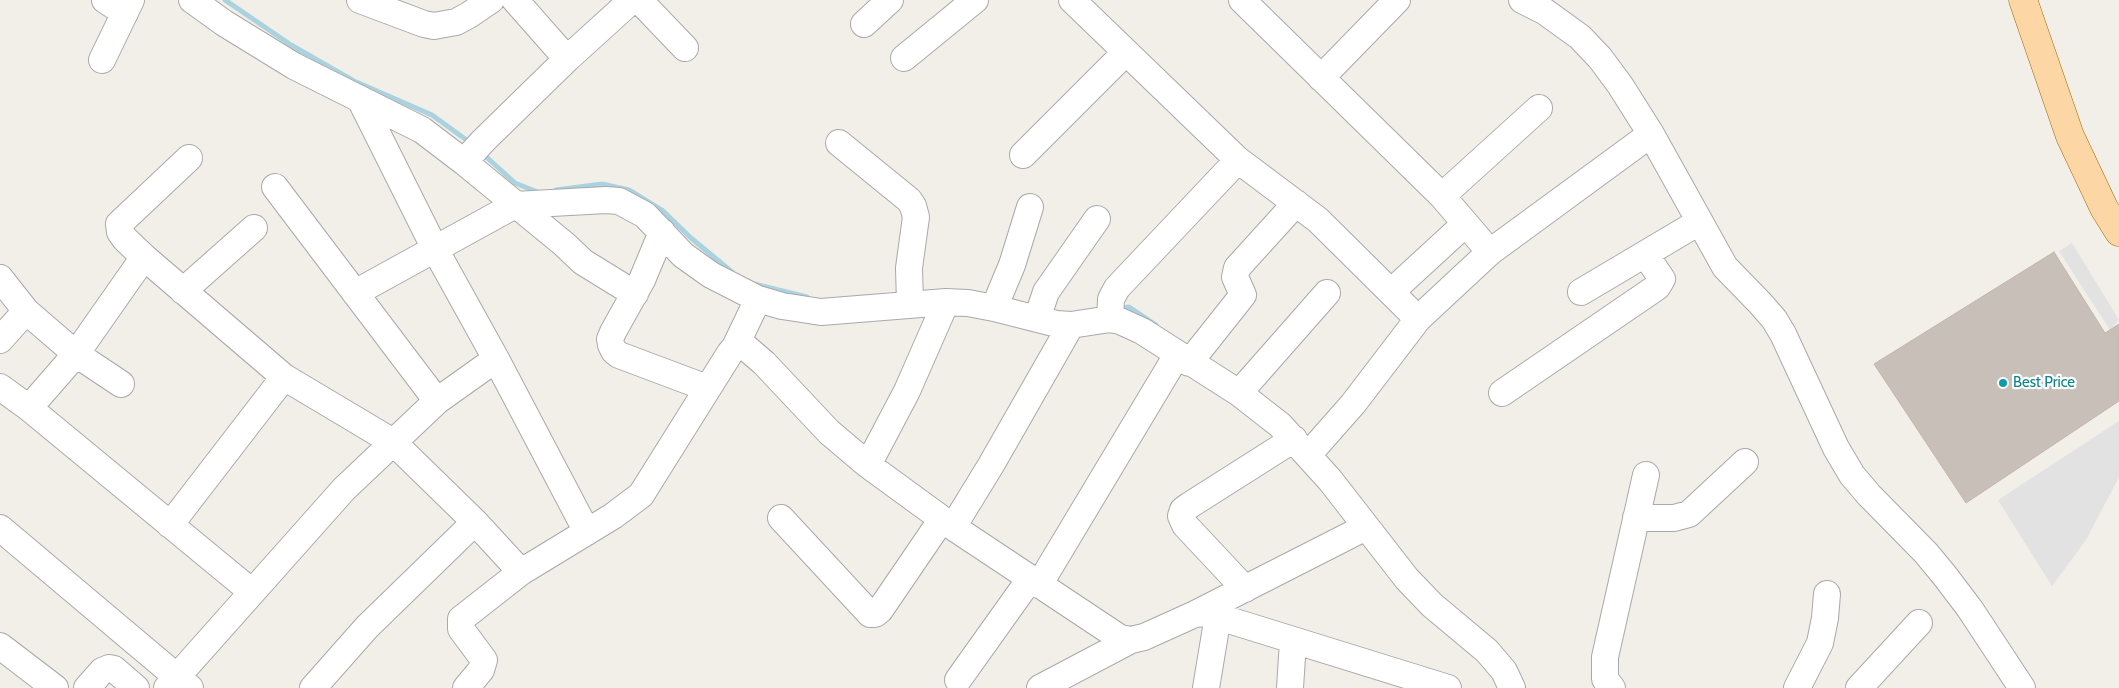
<!DOCTYPE html>
<style>
body{margin:0}
canvas{display:block;background:#f2efe9}
</style>
<canvas width="2119" height="688"></canvas>
<script>
const ctx = document.querySelector('canvas').getContext('2d');
ctx.lineJoin = 'round';
function paint(path, color) {
  ctx.fillStyle = color;
  ctx.fill(path, 'evenodd');
}
function toPath(rows) {
  const path = new Path2D();
  for (const r of rows) {
    path.moveTo(r[0], r[1]);
    for (let i = 2; i < r.length; i += 2) path.lineTo(r[i], r[i + 1]);
  }
  return path;
}
function strokePath(path, color, width, dash) {
  ctx.strokeStyle = color;
  ctx.lineWidth = width;
  ctx.lineCap = dash ? 'butt' : 'round';
  ctx.setLineDash(dash || []);
  ctx.stroke(path);
}
function write(font, color, halo, rows, align = 'center') {
  ctx.font = font + ' Cabin,sans-serif';
  ctx.lineWidth = 4.5;
  ctx.setLineDash([]);
  ctx.textBaseline = 'middle';
  ctx.strokeStyle = halo;
  ctx.fillStyle = color;
  for (const [text, x, y, turn = 0] of rows) {
    ctx.save();
    ctx.translate(x, y);
    ctx.rotate((+turn || 0) * Math.PI / 180);
    ctx.textAlign = isNaN(turn) ? turn : align;
    if (halo) ctx.strokeText(text, 0, 0);
    ctx.fillText(text, 0, 0);
    ctx.restore();
  }
}
const parking = toPath([
 [2072,243,2119,320,2110,330,2059,251],
 [2119,421,2119,477,2086,540,2052,586,1998,500]
]);
const stream = toPath([
 [225,0,291,45,354,81,432,115,472,144],
 [482,153,515,183,540,193],
 [556,190,602,184,629,190,663,211,691,238,732,272],
 [754,284,807,297],
 [1117,309,1129,307,1156,325]
]);
const building = toPath([
 [2054,252,2105,333,2119,324,2119,401,1966,503,1874,364,2054,252]
]);
const minor = toPath([
 [105,0,125,13],
 [192,0,224,23,294,66,422,130,464,162,483,141,567,59,632,0],
 [360,0,424,24,434,26,456,22,469,15,491,0],
 [515,0,567,59],
 [639,0,685,48],
 [1072,0,1238,160,1318,220,1418,319],
 [1242,0,1442,196,1490,252],
 [1522,0,1544,11,1580,37,1600,58,1620,85,1651,134,1725,267,1760,303,1774,319,1783,334,1836,448,1852,475,1869,495,1926,553,1945,576,1970,609,2022,688],
 [864,24,890,0],
 [904,58,975,0],
 [102,60,131,0],
 [1321,78,1397,0],
 [361,101,435,249,496,359,587,532],
 [839,143,909,200,913,206,916,217,909,268,910,304],
 [1023,155,1126,52],
 [189,158,119,224,120,232,125,239,144,257,284,377,393,442,475,522,521,572],
 [464,162,564,244,583,262,635,294],
 [275,187,437,401],
 [1442,196,1539,108],
 [662,232,642,280,613,332,610,339,611,345,614,351,619,355,707,388],
 [0,278,26,311,76,354,121,384],
 [183,291,254,228],
 [1391,292,1465,224],
 [1581,292,1699,222],
 [355,293,515,205,606,200,619,201,645,215,683,255,711,275,758,299,782,306,821,312,946,302,968,303,994,308,1057,324,1071,325,1110,319,1120,321,1142,331,1239,393,1280,425,1330,480,1407,579,1432,605,1487,651,1504,671,1512,688],
 [994,308,1012,265,1030,207],
 [1037,319,1046,292,1097,219],
 [1110,319,1111,299,1117,288,1238,160],
 [0,340,26,311],
 [735,347,758,299],
 [1189,363,1243,295,1235,277,1237,268,1296,203],
 [0,387,29,408,252,592],
 [1239,393,1327,293],
 [1502,393,1657,287,1662,279,1645,254],
 [29,408,76,354,144,257],
 [1308,455,1353,404,1418,319,1490,252,1651,134],
 [868,465,907,391,946,302],
 [781,518,870,614,875,614,880,610,942,519],
 [1636,518,1674,518,1689,514,1745,462],
 [170,525,284,377],
 [953,527,991,465,1071,325],
 [0,528,190,688],
 [1039,585,1177,355],
 [1245,589,1185,525,1181,516,1183,510,1190,505,1294,439],
 [1195,614,1366,527],
 [0,646,55,688],
 [958,680,1030,579],
 [87,688,102,671,109,668,114,669,136,688],
 [167,688,344,489,437,401,496,359],
 [313,688,367,627,475,522],
 [466,688,481,670,484,660,461,629,461,619,521,572,613,516,641,495,730,353,735,347,743,345,764,363,829,432,868,465,953,527,1120,638,1131,640,1144,637,1195,614,1206,613,1448,688],
 [1040,688,1131,640],
 [1206,688,1218,616],
 [1290,688,1293,641],
 [1612,688,1605,679,1605,657,1646,475],
 [1797,688,1820,643,1825,618,1827,594],
 [1859,688,1919,623]
]);
const major = toPath([
 [2023,0,2070,136,2104,208,2119,232]
]);
const markers = [
 [2003,383,5,"#0f9aa8"]
];
const cultureNames = [
 ["Best Price",2013,383]
];
paint(parking, '#e2e2e2');
strokePath(stream, '#aad3df', 5);
paint(building, '#c7bfb8');
strokePath(building, '#c4b6ab', 1);
strokePath(minor, '#a9a9a9', 28);
strokePath(major, '#a06b00', 29);
strokePath(minor, '#fff', 26);
strokePath(major, '#fcd6a4', 28);
for (const [x, y, r, color] of markers) {
  const dot = new Path2D();
  dot.arc(x, y, r, 0, 2 * Math.PI);
  ctx.fillStyle = color;
  ctx.fill(dot);
  strokePath(dot, '#fff', 2);
}
write('15px', '#0d838f', '#fff', cultureNames, 'left');
</script>
